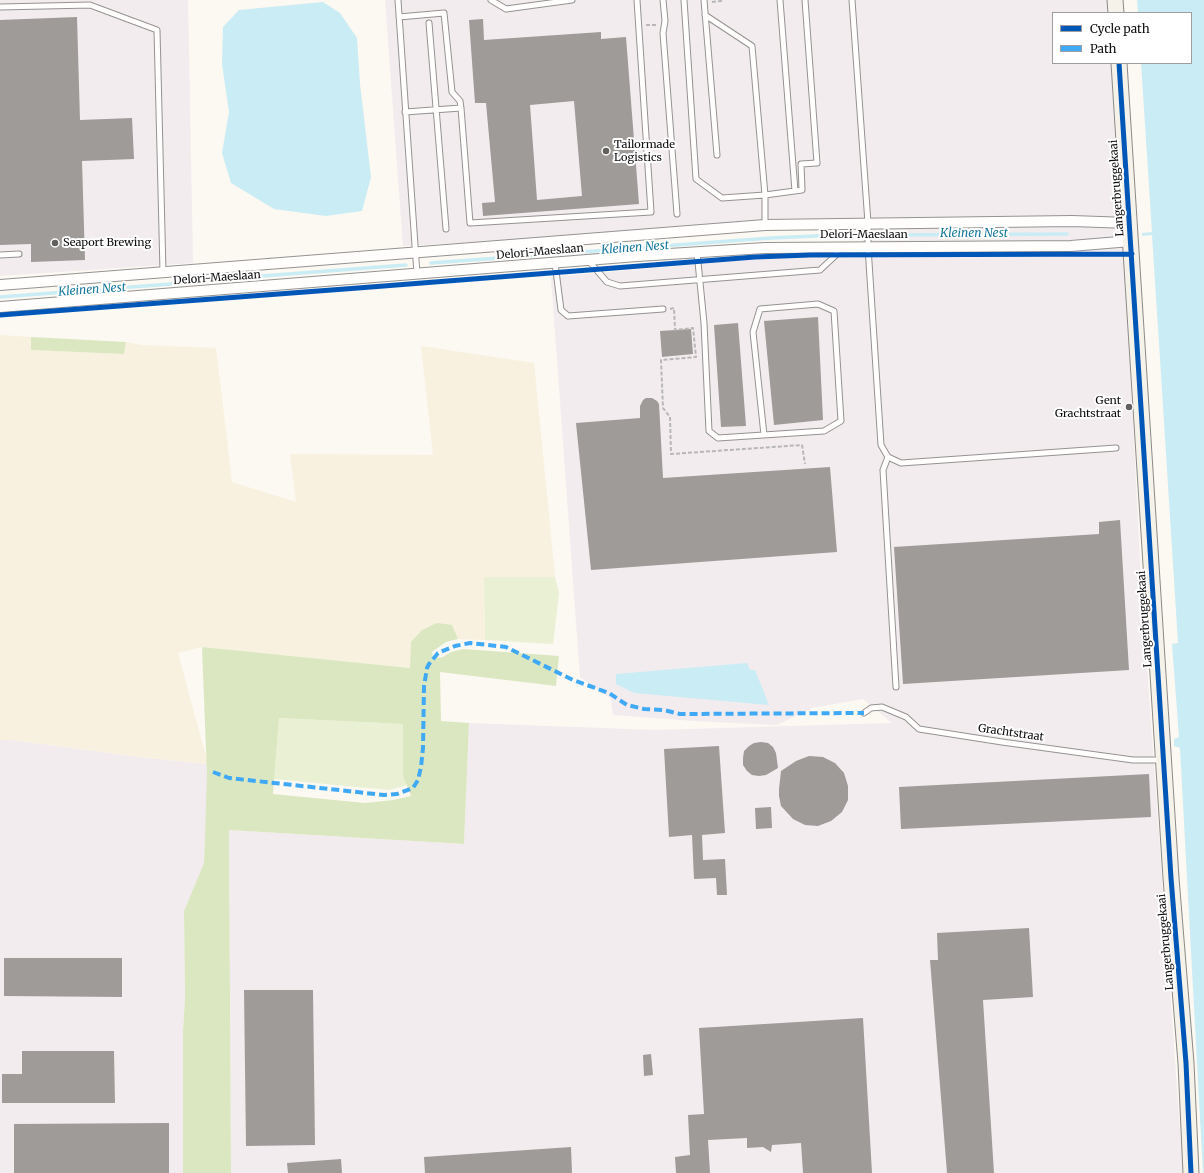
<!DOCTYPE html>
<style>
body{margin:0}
#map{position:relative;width:1204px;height:1173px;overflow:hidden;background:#fcf8f2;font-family:Merriweather,serif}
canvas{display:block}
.legend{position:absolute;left:1052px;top:12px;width:140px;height:52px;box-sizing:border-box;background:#fff;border:1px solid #9f9f9f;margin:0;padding:5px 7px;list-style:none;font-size:12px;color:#0e0e0e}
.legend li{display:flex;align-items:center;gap:8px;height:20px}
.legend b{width:20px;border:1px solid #9f9f9f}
</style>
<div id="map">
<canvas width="1204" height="1173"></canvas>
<ul class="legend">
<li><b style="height:5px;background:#0057b8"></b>Cycle path</li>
<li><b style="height:5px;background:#3fa9f5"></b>Path</li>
</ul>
</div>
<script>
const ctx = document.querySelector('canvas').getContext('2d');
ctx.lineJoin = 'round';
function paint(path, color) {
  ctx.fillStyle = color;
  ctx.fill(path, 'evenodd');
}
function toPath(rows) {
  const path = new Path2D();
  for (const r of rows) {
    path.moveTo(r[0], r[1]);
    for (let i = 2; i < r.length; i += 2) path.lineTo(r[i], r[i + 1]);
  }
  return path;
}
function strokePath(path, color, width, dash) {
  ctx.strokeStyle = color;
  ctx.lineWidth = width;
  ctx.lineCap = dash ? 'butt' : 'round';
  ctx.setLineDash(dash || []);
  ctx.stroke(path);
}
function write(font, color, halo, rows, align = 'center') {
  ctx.font = font + ' Merriweather,serif';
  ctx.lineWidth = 4;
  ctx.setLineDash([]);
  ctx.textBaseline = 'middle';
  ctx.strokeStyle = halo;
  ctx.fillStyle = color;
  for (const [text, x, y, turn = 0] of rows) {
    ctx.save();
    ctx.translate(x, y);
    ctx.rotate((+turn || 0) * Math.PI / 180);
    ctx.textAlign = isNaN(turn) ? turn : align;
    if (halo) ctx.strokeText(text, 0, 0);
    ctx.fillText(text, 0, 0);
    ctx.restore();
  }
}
const industrial = toPath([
 [0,0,188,0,193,263,0,276],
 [385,0,1107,0,1108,13,1053,13,1053,63,1111,63,1130,361,1141,582,1183,1173,231,1173,229,830,464,844,469,723,655,730,892,723,863,699,812,708,777,725,695,721,613,715,611,699,580,677,551,277,769,258,862,258,862,221,403,246],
 [0,740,12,740,149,758,208,764,204,864,184,911,185,998,183,1031,183,1173,0,1173]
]);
const farmland = toPath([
 [0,335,31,337,31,350,124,354,126,342,141,345,216,348,232,482,296,502,290,454,433,455,421,346,534,363,555,577,484,577,485,640,458,639,452,625,410,668,202,647,178,653,208,764,149,758,12,740,0,740]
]);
const green = toPath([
 [484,577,555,577,559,593,553,644,485,640],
 [279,718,403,724,403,775,407,785,389,790,274,779]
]);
const forest = toPath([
 [31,337,126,342,124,354,31,350],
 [437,623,452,625,458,639,446,642,432,652,433,659,443,657,451,652,463,649,559,656,556,686,440,672,441,721,469,723,464,844,229,830,231,1173,183,1173,183,1031,185,998,184,911,204,863,207,775,202,647,410,668,411,642,422,630],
 [279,718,403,724,403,776,411,796,393,800,365,803,273,794]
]);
const water = toPath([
 [1137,0,1204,0,1204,1173,1203,1173,1180,748,1174,746,1174,739,1179,737,1172,644,1178,643,1160,359,1152,235,1142,236,1142,233,1152,232,1141,63,1191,63,1191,13,1138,13],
 [323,2,340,13,357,38,360,84,371,177,362,211,326,216,274,209,231,183,222,153,229,112,222,64,223,27,239,10],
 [747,663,750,670,755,670,769,705,634,693,616,684,616,674]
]);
const stream = toPath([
 [880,235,1067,234],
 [431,263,771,238,838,235],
 [236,278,406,265],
 [0,297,184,283]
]);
const building = toPath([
 [77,17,80,120,132,118,134,159,82,161,85,260,31,262,31,244,0,245,0,20],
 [483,19,484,40,601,32,601,39,626,37,639,204,483,216,482,203,495,202,486,103,475,103,469,20],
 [574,101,582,196,537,200,530,105],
 [818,317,823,420,774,425,764,321],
 [738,323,746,426,721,427,714,325],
 [691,329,693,354,662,357,660,331],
 [646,398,652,398,657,401,659,404,663,478,830,467,837,552,591,570,576,423,640,418,640,406,643,400],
 [1120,520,1129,670,903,684,894,547,1099,534,1099,522],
 [761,742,768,743,773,747,776,753,778,768,766,775,759,776,752,775,747,771,743,765,743,758,744,751,749,746,754,743],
 [719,746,725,833,702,835,703,860,725,859,727,895,717,895,716,878,694,879,692,835,669,837,664,749],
 [809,756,823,757,835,763,844,773,848,786,848,800,842,812,831,821,818,826,805,825,793,819,781,806,779,796,779,789,781,771,796,761],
 [1149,774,1151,817,901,829,899,787],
 [771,807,772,828,756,829,755,808],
 [1029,928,1033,997,983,1000,994,1173,947,1173,930,960,938,960,937,933],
 [4,958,122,958,122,997,4,996],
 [244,990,313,990,315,1145,246,1146],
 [863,1018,872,1173,803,1173,801,1143,772,1145,771,1152,763,1147,747,1148,747,1138,708,1140,710,1173,676,1173,675,1157,690,1155,688,1115,704,1114,699,1028],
 [22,1051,114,1051,115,1103,2,1103,2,1074,22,1074],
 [651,1054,653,1075,644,1076,643,1055],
 [169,1123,169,1173,14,1173,14,1124],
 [571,1147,572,1173,425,1173,424,1157],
 [341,1159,342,1173,288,1173,287,1163]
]);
const path = toPath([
 [712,2,721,1,721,0],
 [646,25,656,25],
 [670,309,674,308,675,330,693,328,696,357,661,360,663,408,670,417,671,454,802,445,805,464]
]);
const service = toPath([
 [398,0,417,274],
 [491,0,506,9,572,0],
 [663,0,665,21,663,33,677,214],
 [684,0,696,179,722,198,765,195,802,190,801,164,817,163,805,0],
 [704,0,717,155],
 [780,0,795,191],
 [852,0,868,223,868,247,881,445,888,457,883,470,896,687],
 [0,7,90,5,157,30,163,272],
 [705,15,752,46,765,195,765,225],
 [399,17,444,13,452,92,460,101,461,108],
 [429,23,446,229],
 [405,112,461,108,470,223,651,212,637,0],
 [697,252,704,323,709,431,718,438,824,431,841,421,834,311,818,304,760,309,753,332,764,435],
 [0,255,19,254],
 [588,260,607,282,620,286,820,270,836,255,838,247],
 [555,263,561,310,568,316,663,309],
 [888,457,901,463,1116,448],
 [864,713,871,708,882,707,906,717,919,729,1002,742,1133,760,1163,760]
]);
const minor = toPath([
 [0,285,765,225,1072,221,1129,223],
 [0,307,637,256,765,248,1071,246,1131,241]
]);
const secondary = toPath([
 [1115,0,1116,13],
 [1119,63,1171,878,1186,1063,1191,1173]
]);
const quiet = toPath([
 [213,772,229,778,384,795,397,794,413,788,418,780,421,767,423,748,424,686,427,668,429,664,438,653,455,646,470,643,506,647,573,680,609,693,627,705,644,709,664,710,680,714,864,713]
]);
const cycleway = toPath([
 [1119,63,1171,878,1186,1063,1191,1173],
 [0,315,358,288,755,257,810,255,1132,254]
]);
const markers = [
 [606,151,4,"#61605e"],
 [55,243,4,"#61605e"],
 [1129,407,4,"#61605e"]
];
const poiNames = [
 ["Tailormade",614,145],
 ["Logistics",614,158],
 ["Seaport Brewing",63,243],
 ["Gent",1121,401,"right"],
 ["Grachtstraat",1121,414,"right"]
];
const streetNames = [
 ["Langerbruggekaai",1117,188,-94],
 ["Delori-Maeslaan",864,235],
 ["Delori-Maeslaan",540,252,-5],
 ["Delori-Maeslaan",217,278,-4],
 ["Langerbruggekaai",1145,619,-94],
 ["Grachtstraat",1011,733,8],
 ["Langerbruggekaai",1166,942,-95]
];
const waterNames = [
 ["Kleinen Nest",974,234],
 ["Kleinen Nest",635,248,-4],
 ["Kleinen Nest",92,290,-4]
];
paint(industrial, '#f2ecef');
paint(farmland, '#f8f1df');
paint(green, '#e9f0d3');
paint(forest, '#dbe7c0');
paint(water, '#caecf4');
strokePath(stream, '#caecf4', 3.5);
paint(building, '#9e9b98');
strokePath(service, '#959391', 7);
strokePath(minor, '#959391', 12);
strokePath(secondary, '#8c8a87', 17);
strokePath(path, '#b8b7b6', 2, [4, 2]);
strokePath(service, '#fffefd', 5);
strokePath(minor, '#fffefd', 10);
strokePath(secondary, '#f5f2ea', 15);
strokePath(quiet, '#3fa9f5', 4, [8, 4]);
strokePath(cycleway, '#0057b8', 5);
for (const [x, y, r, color] of markers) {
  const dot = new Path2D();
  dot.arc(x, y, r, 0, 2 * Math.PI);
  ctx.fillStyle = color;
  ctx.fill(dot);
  strokePath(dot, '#fff', 1.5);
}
write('11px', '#0e0e0e', '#fff', poiNames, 'left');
write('11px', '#0e0e0e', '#fff', streetNames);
write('italic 12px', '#18799e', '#fff', waterNames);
</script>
